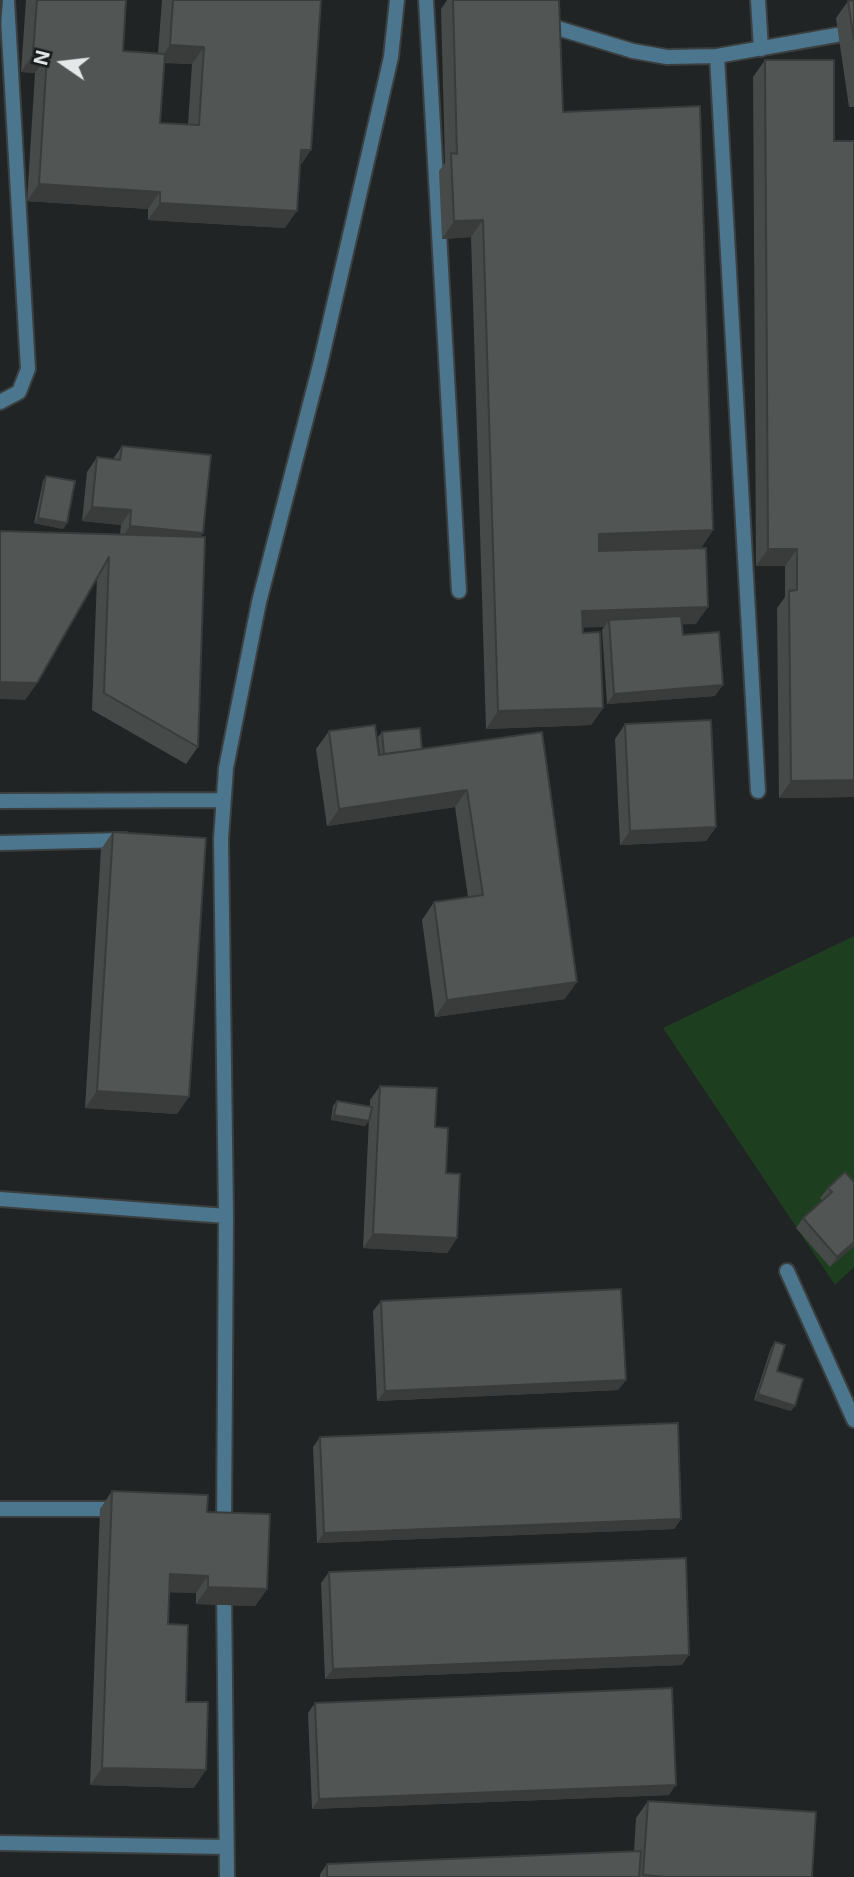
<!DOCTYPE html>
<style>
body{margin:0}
#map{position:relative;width:854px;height:1877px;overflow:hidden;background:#202424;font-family:Inter,sans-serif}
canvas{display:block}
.north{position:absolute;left:28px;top:28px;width:70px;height:70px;-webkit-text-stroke:5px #171b1b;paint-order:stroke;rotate:284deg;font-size:19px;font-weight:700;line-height:28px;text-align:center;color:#e5e8e8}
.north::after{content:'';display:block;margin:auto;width:24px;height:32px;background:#e5e8e8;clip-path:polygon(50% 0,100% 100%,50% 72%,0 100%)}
</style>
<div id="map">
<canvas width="854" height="1877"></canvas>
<div class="north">N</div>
</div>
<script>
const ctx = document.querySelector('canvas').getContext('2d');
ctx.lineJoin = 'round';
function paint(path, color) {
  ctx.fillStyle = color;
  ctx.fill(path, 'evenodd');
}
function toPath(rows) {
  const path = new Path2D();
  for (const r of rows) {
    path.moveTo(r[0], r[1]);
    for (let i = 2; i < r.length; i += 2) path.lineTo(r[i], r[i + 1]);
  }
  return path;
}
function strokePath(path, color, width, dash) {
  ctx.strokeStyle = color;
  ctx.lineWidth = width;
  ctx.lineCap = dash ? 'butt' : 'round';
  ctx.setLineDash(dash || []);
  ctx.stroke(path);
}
const green = toPath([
 [854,936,854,1267,835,1285,663,1028]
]);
const street = toPath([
 [426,0,459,591],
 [758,0,761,49],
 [544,24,633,51,667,57,717,56,854,32],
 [717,56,758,791],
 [0,402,19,392,28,369,7,0],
 [0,801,223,800],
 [0,843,125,840],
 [0,1199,226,1216],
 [787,1271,854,1420],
 [0,1509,117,1509],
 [224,1529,226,1216,221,839,226,768,259,602,320,365,391,57,397,0],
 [224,1588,227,1877],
 [0,1843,226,1847]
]);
const wall = toPath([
 [26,0,126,0,123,51,158,53,162,0,321,0,311,150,300,166,285,228,148,220,148,209,27,201,35,73,21,72],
 [164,63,192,64,188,125,160,123],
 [447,0,559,0,563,112,713,530,701,548,599,551,696,624,682,624,683,635,715,696,607,704,602,630,604,627,582,627,583,633,603,708,591,725,486,729,471,237,442,239,439,171,445,163,441,9],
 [854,0,854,107,849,107,836,18,848,1],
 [765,60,834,141,854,141,854,797,779,798,777,608,785,597,785,566,756,566,753,77],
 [122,446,203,533,200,537,198,747,186,764,92,710,97,578,37,683,25,700,120,535,121,525,82,521,87,472,97,457,113,459],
 [46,476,67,523,63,529,34,523,43,481],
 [625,724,716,827,706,841,620,845,615,739],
 [329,731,379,755,380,755,378,737,382,732,422,749,542,732,565,999,435,1017,422,920,434,902,468,897,455,807,327,826,316,749],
 [113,832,177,1114,85,1108,101,849],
 [380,1086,435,1127,446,1173,457,1238,447,1253,363,1248,369,1118,365,1126,331,1120,333,1106,337,1101,370,1106,370,1100],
 [854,1182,854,1246,830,1267,796,1228,803,1218,823,1201,820,1198,828,1188],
 [381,1301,626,1380,618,1390,377,1401,373,1311],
 [775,1342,777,1371,791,1411,754,1400,771,1348],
 [320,1437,681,1519,674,1529,317,1543,313,1447],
 [112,1491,207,1512,267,1589,255,1606,196,1604,196,1593,169,1592,168,1624,186,1702,194,1788,90,1785,100,1509],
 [329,1572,682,1665,325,1679,321,1583],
 [315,1703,669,1795,312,1809,308,1713],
 [648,1801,812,1877,320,1877,320,1874,327,1864,634,1851,636,1818]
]);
const shadedWall = toPath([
 [170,45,204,47,192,64,158,62],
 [33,54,47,56,35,73,21,72],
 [301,150,311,150,299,167],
 [39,184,160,192,148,209,27,201],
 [160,203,297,211,285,228,148,220],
 [483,220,471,237,442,239,454,221],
 [92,507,131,510,121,525,82,521],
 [38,518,67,523,63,529,34,523],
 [130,526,203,533,193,547,120,540],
 [713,530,701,548,587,551,599,534],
 [768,549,797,549,785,566,756,566],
 [708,607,696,624,610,627,609,620,604,627,570,628,582,611],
 [0,682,37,683,25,700,0,699],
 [723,685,715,696,607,704,614,694],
 [603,708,591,725,486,729,498,711],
 [854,780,854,797,779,798,791,781],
 [467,790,455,807,327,826,339,809],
 [716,827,706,841,620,845,630,831],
 [577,982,565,999,435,1017,447,1000],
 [97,1091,189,1097,177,1114,85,1108],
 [334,1115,369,1121,365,1126,331,1120],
 [373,1234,457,1238,447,1253,363,1248],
 [854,1242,854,1246,830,1267,837,1257],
 [626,1380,618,1390,377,1401,385,1391],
 [758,1394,795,1406,791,1411,754,1400],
 [681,1519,674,1529,317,1543,324,1533],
 [170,1574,208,1576,196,1593,158,1592],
 [208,1587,267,1589,255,1606,196,1604],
 [689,1655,682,1665,325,1679,333,1669],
 [102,1768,206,1770,194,1788,90,1785],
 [676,1785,669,1795,312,1809,319,1799]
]);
const building = toPath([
 [0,0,2,0,0,25,0,0],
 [37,0,126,0,123,51,165,54,160,123,199,125,204,47,170,45,173,0,321,0,311,150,301,150,297,211,160,203,160,192,39,184,47,56,33,54,37,0],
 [453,0,559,0,563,112,700,106,713,530,599,534,599,551,706,548,708,607,582,611,583,633,600,632,603,708,498,711,483,220,454,221,451,153,457,154,453,0],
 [854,0,854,40,848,1,854,0],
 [765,60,834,60,834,141,854,141,854,780,791,781,789,591,797,590,797,549,768,549,765,60],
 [122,446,211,455,203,533,130,526,131,510,92,507,97,457,120,460,122,446],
 [46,476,75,481,67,523,38,518,46,476],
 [0,531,205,537,198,747,104,693,109,557,37,683,0,682,0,531],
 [681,616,683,635,719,632,723,685,614,694,609,620,681,616],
 [711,720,716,827,630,831,625,724,711,720],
 [375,725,379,755,542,732,577,982,447,1000,434,902,483,895,467,790,339,809,329,731,375,725],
 [420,728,422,749,384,754,382,732,420,728],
 [113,832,206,838,189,1097,97,1091,113,832],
 [380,1086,437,1088,435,1127,448,1128,446,1173,460,1174,457,1238,373,1234,380,1086],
 [337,1101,372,1107,369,1121,334,1115,337,1101],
 [845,1172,854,1182,854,1242,837,1257,803,1218,832,1192,828,1188,845,1172],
 [621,1289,626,1380,385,1391,381,1301,621,1289],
 [775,1342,785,1345,777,1371,803,1379,795,1406,758,1394,775,1342],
 [678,1423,681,1519,324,1533,320,1437,678,1423],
 [112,1491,208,1495,207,1512,270,1514,267,1589,208,1587,208,1576,170,1574,168,1624,188,1625,186,1702,208,1702,206,1770,102,1768,112,1491],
 [686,1558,689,1655,333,1669,329,1572,686,1558],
 [672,1688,676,1785,319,1799,315,1703,672,1688],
 [648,1801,816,1812,812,1877,666,1877,643,1875,648,1801],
 [641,1851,639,1877,327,1877,327,1864,641,1851]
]);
paint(green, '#1e3f1f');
strokePath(street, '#3c3f3f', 18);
strokePath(street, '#4b768e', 14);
paint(wall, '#464a48');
paint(shadedWall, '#393c3b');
paint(building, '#515654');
strokePath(building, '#393c3b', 2);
</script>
